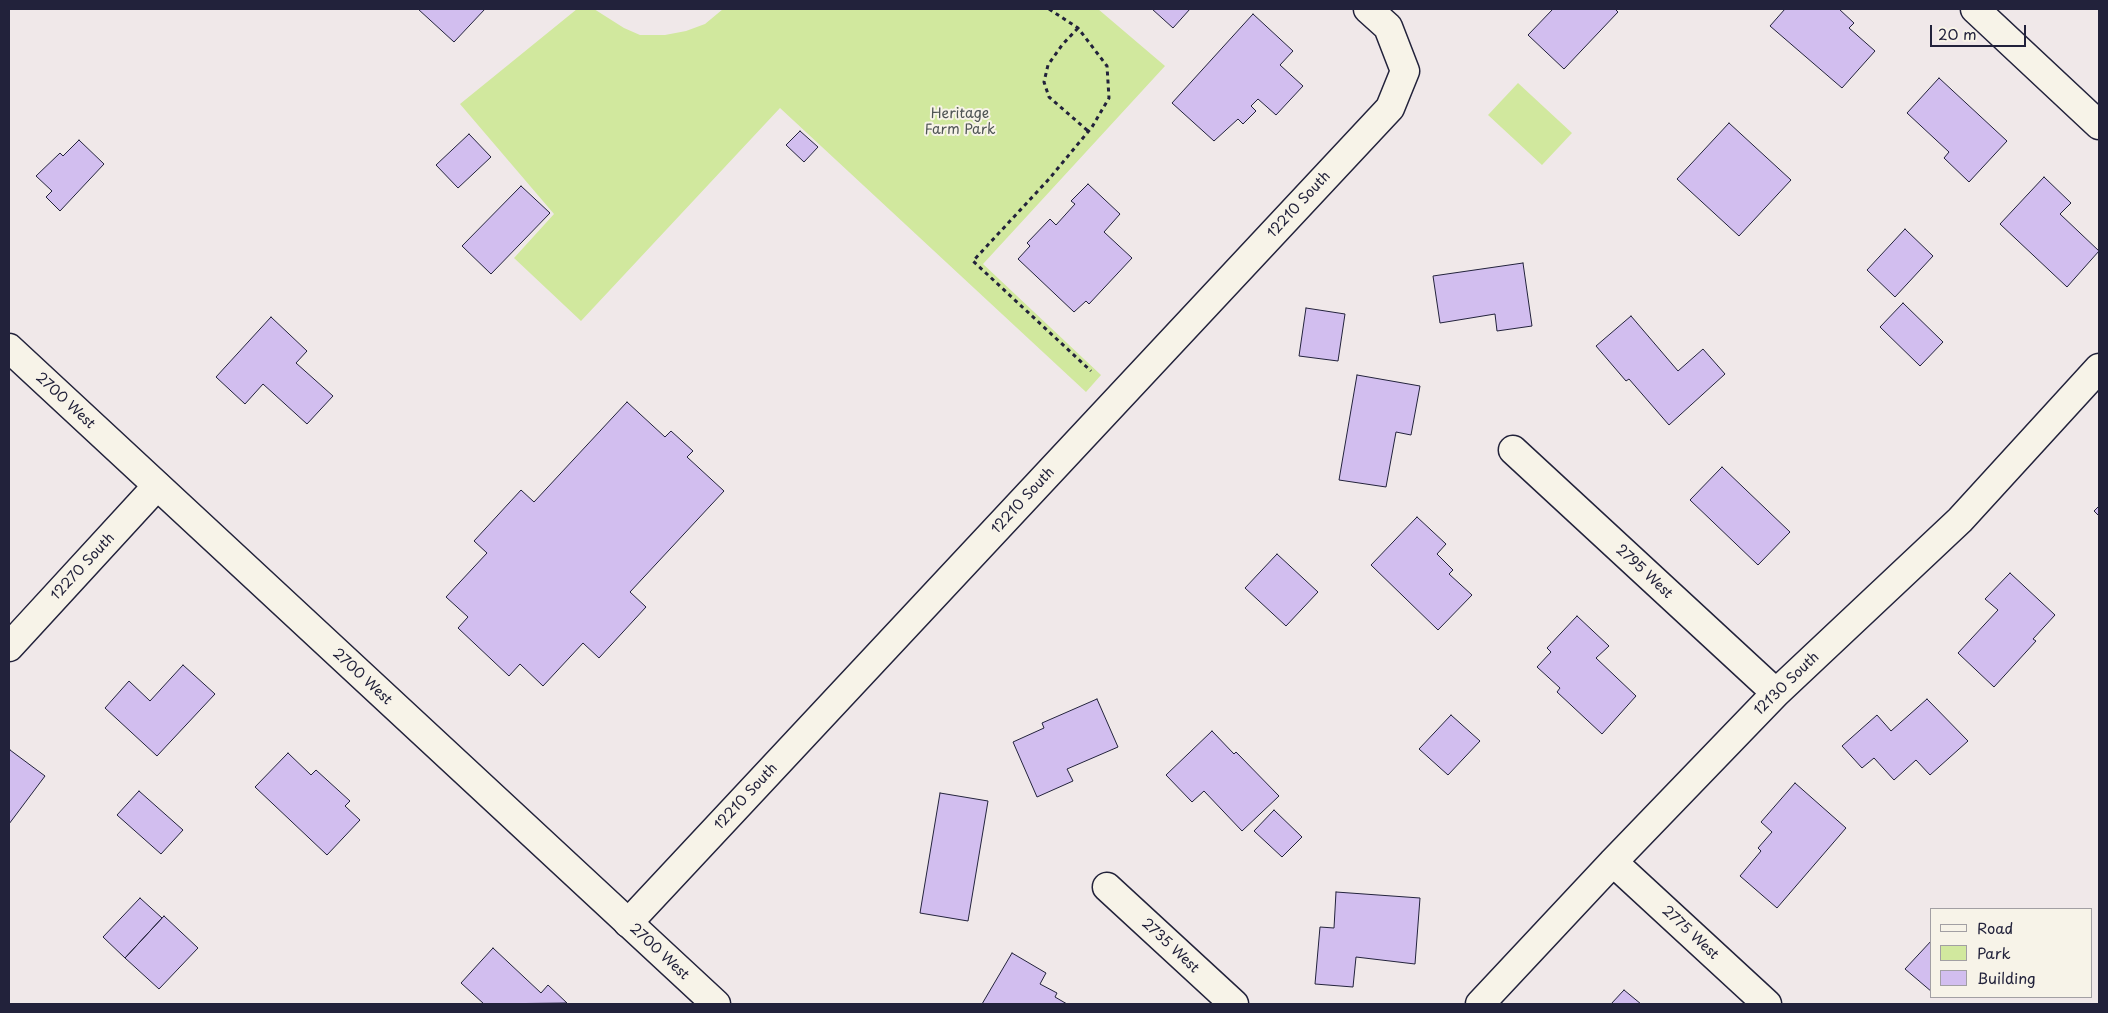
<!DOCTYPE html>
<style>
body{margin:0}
#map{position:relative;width:2108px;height:1013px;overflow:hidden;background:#f0e8e9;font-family:"Playpen Sans",sans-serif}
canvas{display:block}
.frame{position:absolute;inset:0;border:10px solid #22223b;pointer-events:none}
.legend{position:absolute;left:1930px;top:908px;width:162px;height:90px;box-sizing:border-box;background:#f7f3e8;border:1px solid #a29fa3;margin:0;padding:6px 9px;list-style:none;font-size:15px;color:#22223b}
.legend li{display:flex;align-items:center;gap:10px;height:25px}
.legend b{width:25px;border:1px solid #a29fa3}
.scale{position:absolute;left:1930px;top:25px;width:96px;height:22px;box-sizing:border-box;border:2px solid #22223b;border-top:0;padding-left:6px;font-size:15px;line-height:18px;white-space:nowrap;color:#22223b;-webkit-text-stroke:4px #f7f3e8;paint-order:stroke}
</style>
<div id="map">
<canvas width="2108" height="1013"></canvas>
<div class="frame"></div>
<ul class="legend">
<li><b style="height:6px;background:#f7f3e8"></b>Road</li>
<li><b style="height:14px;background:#d1e89e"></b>Park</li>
<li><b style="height:14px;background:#d2beef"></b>Building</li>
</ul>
<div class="scale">20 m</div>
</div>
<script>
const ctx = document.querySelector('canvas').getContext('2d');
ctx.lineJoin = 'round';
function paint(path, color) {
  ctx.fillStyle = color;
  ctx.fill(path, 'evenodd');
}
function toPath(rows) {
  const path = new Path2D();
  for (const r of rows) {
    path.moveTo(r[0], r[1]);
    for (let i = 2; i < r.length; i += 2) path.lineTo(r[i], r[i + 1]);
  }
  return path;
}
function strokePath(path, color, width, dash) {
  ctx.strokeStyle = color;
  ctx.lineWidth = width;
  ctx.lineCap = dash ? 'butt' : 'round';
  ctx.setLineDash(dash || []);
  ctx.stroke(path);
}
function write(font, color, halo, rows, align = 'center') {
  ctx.font = font + ' "Playpen Sans",sans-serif';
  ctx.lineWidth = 4;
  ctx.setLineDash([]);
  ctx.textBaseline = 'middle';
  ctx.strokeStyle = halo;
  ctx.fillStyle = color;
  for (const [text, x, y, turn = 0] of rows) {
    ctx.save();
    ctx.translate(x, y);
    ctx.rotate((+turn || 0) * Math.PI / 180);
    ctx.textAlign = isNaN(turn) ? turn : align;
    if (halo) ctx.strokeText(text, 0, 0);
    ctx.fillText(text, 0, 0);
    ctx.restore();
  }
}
const green = toPath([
 [577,9,594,9,624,28,640,35,665,35,686,31,705,24,723,9,1098,9,1165,66,983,264,1101,375,1086,392,780,108,581,321,514,258,554,214,460,104],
 [1518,83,1572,133,1542,165,1488,115]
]);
const building = toPath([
 [418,9,485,9,454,42,418,9],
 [1152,9,1190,9,1173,28,1152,9],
 [1553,9,1615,9,1618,12,1564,69,1528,35,1553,9],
 [1785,9,1839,9,1854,23,1849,28,1875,51,1842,88,1770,26,1785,9],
 [1253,14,1293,51,1280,65,1303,86,1276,115,1258,99,1251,106,1256,111,1243,124,1238,119,1214,141,1172,103,1253,14],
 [1939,78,2007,141,1969,182,1944,158,1949,152,1907,113,1939,78],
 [1729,123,1791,180,1739,236,1677,179,1729,123],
 [800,131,818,147,804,162,786,145,800,131],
 [469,134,491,157,458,188,436,165,469,134],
 [79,140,104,164,60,211,46,197,52,191,36,176,60,153,63,156,79,140],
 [2044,177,2071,203,2060,214,2099,251,2067,287,2000,224,2044,177],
 [1088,184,1120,214,1104,232,1132,258,1089,304,1086,301,1074,312,1018,259,1030,246,1027,243,1050,219,1056,225,1075,204,1071,201,1088,184],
 [521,186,550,213,491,274,462,246,521,186],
 [1905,229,1933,256,1895,297,1867,270,1905,229],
 [1523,263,1532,326,1497,331,1495,314,1440,323,1433,276,1523,263],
 [1903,303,1943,342,1920,366,1880,327,1903,303],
 [1306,308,1345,314,1338,361,1299,356,1306,308],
 [1631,316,1678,371,1703,349,1725,374,1669,425,1629,379,1626,381,1596,346,1631,316],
 [271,317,307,351,296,363,333,396,307,424,263,384,245,404,216,377,271,317],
 [1357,375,1420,386,1411,435,1396,432,1386,487,1339,480,1357,375],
 [627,402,665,437,671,431,693,451,687,457,724,491,630,592,646,607,599,658,583,643,543,686,520,664,509,676,458,628,468,617,446,597,487,553,474,541,521,490,534,502,627,402],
 [1722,467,1790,532,1758,565,1690,500,1722,467],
 [2099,506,2099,516,2094,511,2099,506],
 [1417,517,1446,544,1437,554,1453,570,1449,574,1472,595,1438,630,1371,565,1417,517],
 [1277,554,1318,592,1286,626,1245,588,1277,554],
 [2010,573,2055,615,2033,639,2036,641,1994,687,1958,653,1998,610,1985,599,2010,573],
 [1577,616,1609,646,1596,658,1636,696,1602,734,1557,692,1560,688,1537,667,1551,652,1547,648,1577,616],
 [183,665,215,694,157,756,105,708,129,681,150,701,183,665],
 [1097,699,1118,747,1067,769,1073,781,1037,797,1013,742,1044,728,1042,723,1097,699],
 [1927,699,1968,741,1930,775,1916,760,1894,780,1874,758,1862,768,1842,746,1877,715,1891,731,1927,699],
 [1451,715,1480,741,1448,775,1419,749,1451,715],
 [1212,731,1234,754,1236,752,1279,796,1242,831,1204,791,1192,802,1166,775,1212,731],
 [10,750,45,776,9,824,9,751,10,750],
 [288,753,311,775,316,770,350,801,345,806,360,820,327,855,255,787,288,753],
 [1795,783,1846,828,1777,908,1740,876,1761,851,1758,848,1772,832,1761,822,1795,783],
 [139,791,183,830,161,854,117,815,139,791],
 [940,793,988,801,968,921,920,913,940,793],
 [1274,810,1302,837,1282,857,1254,831,1274,810],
 [1336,892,1420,898,1415,964,1356,957,1353,987,1315,984,1320,927,1334,928,1336,892],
 [140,898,162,918,125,958,103,937,140,898],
 [164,916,198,948,159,989,125,958,164,916],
 [1932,940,1932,992,1905,969,1932,940],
 [493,948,541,993,548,985,567,1003,484,1004,461,983,493,948],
 [1012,953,1046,973,1040,984,1057,993,1055,997,1067,1004,982,1004,1012,953],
 [1624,990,1641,1004,1611,1004,1624,990]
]);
const path = toPath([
 [1049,9,1078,28,1107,66,1109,98,1092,127,1049,179,973,261,1091,371],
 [1078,28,1062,45,1048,65,1044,82,1049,97,1088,131]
]);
const street = toPath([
 [1975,9,2099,125],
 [1513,450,1776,693],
 [9,647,157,486],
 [1613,862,1767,1004],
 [1107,887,1234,1004],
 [628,923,1390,108,1405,71,1388,27,1368,9],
 [1480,1004,1613,862,1776,693,1960,520,2099,368]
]);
const secondary = toPath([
 [9,348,716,1004]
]);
const parkNames = [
 ["Heritage",960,114],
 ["Farm Park",960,130]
];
const streetNames = [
 ["12210 South",1299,205,-47],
 ["2700 West",65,401,43],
 ["12210 South",1023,501,-47],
 ["12270 South",83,567,-47],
 ["2795 West",1644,572,43],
 ["2700 West",362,677,43],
 ["12130 South",1787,684,-44],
 ["12210 South",746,797,-47],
 ["2775 West",1690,933,43],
 ["2735 West",1170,946,43],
 ["2700 West",659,952,43]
];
paint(green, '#d1e89e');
paint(building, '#d2beef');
strokePath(building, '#22223b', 1);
strokePath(street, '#22223b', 31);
strokePath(secondary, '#22223b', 31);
strokePath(path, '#22223b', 3, [4, 4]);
strokePath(street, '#f7f3e8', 28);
strokePath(secondary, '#f7f3e8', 28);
write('14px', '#4e5454', '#f7f3e8', parkNames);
write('14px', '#22223b', '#f7f3e8', streetNames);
</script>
